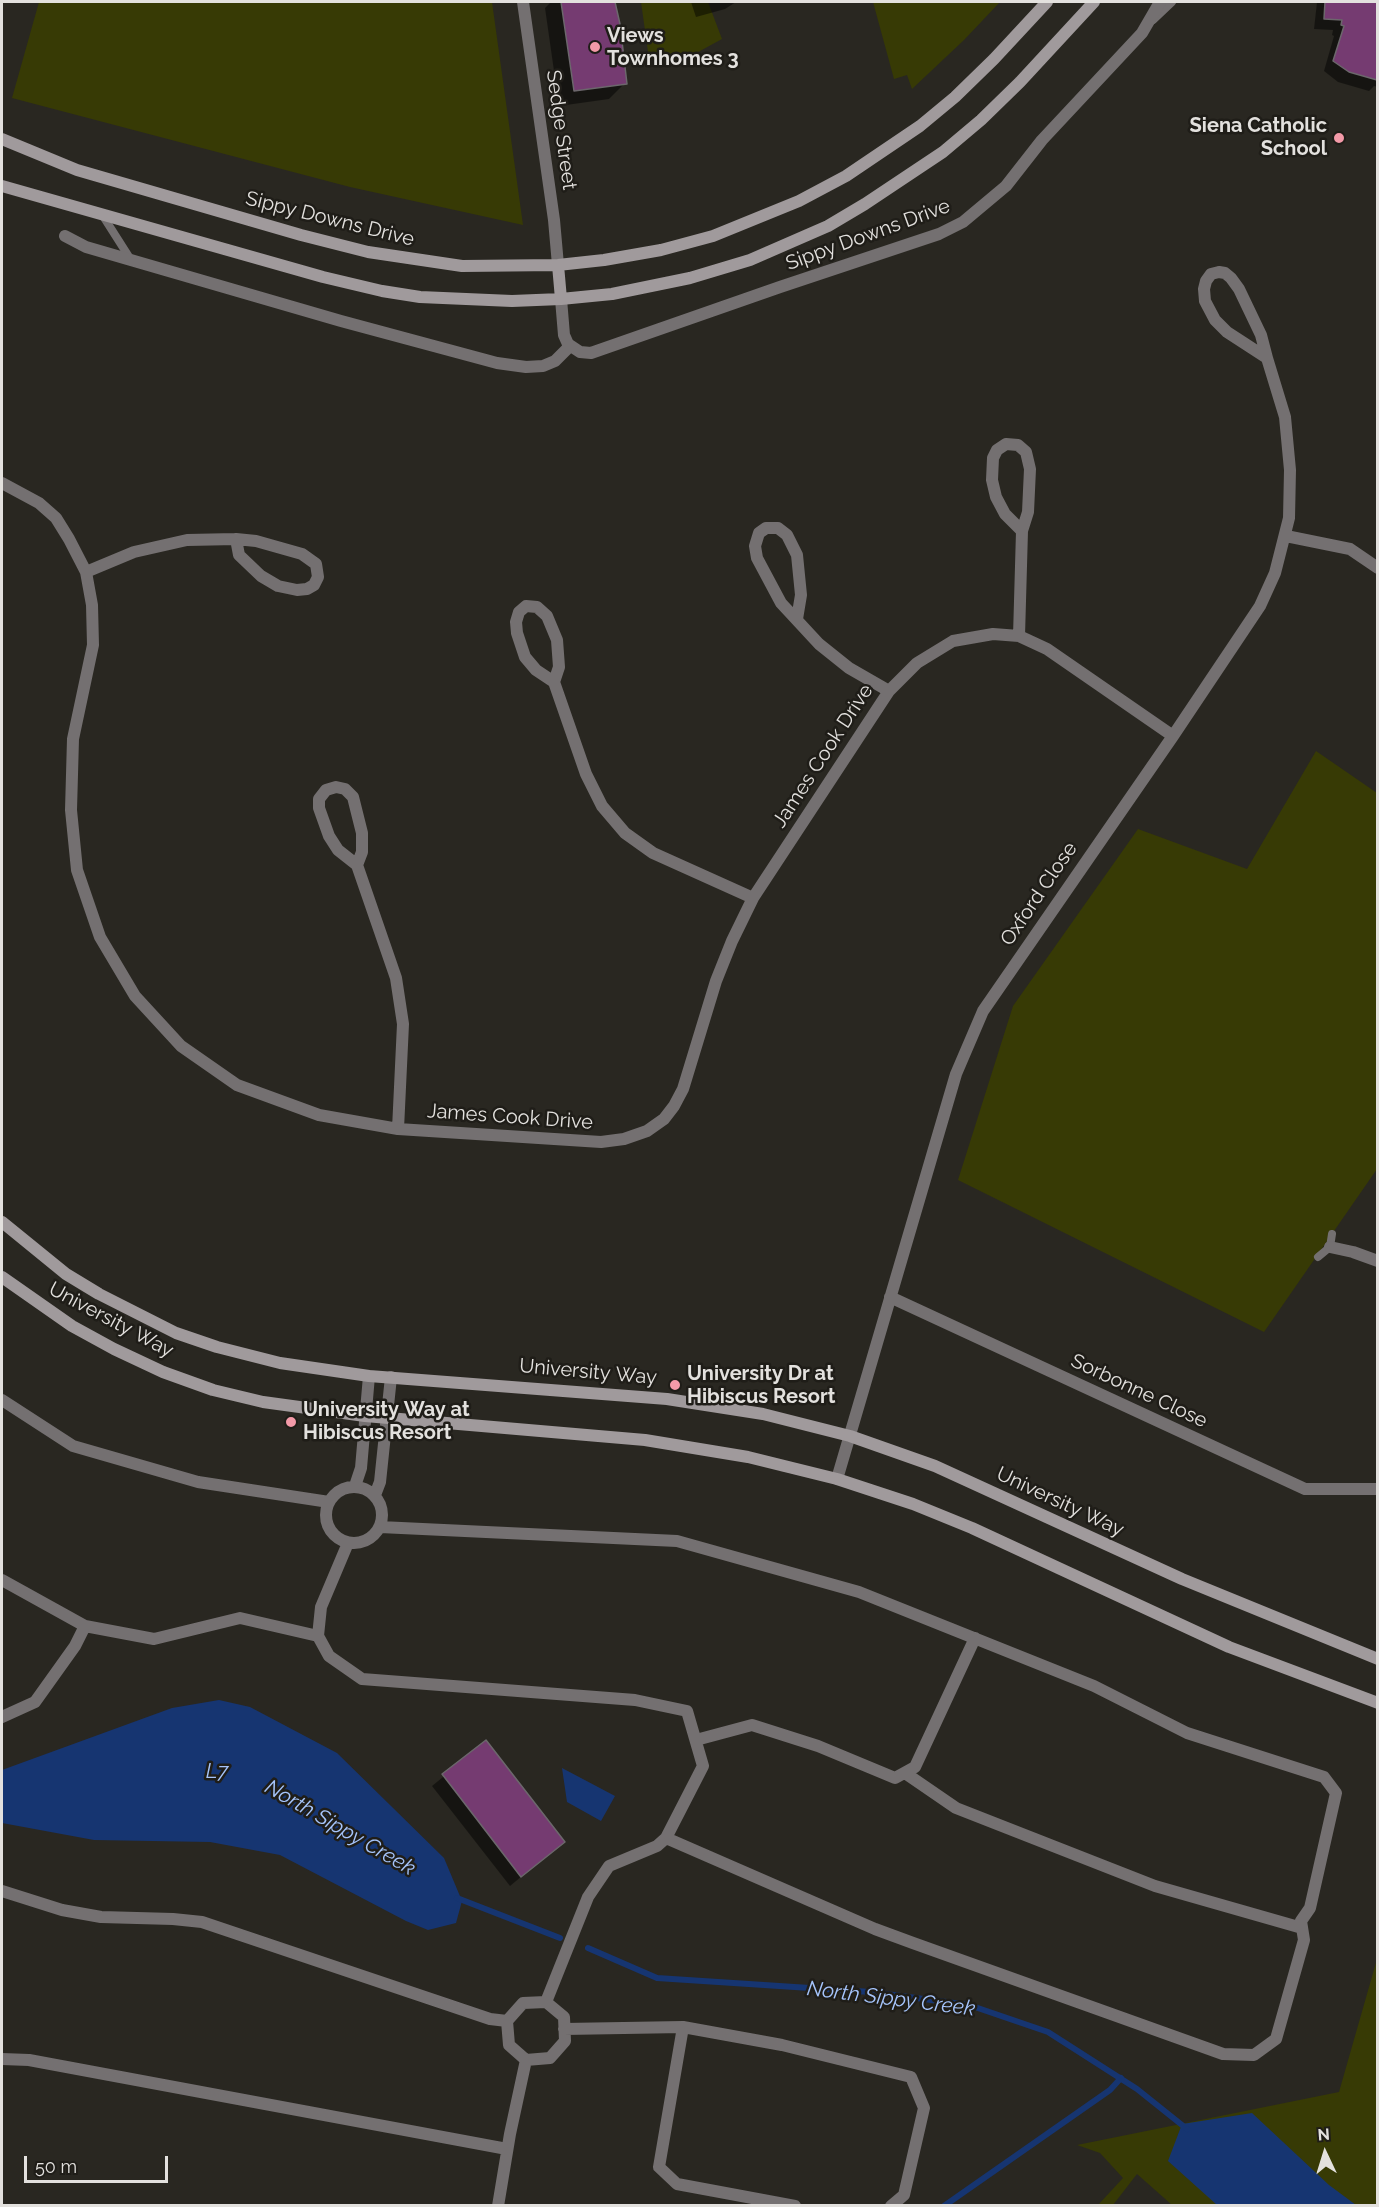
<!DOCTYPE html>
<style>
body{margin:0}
#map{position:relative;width:1379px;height:2207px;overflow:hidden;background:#292721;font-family:Raleway,sans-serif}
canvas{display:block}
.frame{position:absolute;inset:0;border:3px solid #e3e1de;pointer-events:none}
.north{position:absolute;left:1295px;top:2123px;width:60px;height:60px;-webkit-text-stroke:4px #1f1d18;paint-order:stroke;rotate:356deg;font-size:16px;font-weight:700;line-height:24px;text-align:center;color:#e3e1de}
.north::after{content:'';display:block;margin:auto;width:21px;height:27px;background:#e3e1de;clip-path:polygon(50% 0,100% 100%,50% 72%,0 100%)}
.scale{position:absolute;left:24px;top:2156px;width:144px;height:27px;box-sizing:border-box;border:3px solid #e3e1de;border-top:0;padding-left:8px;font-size:18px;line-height:21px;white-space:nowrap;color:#e3e1de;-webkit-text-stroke:4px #1f1d18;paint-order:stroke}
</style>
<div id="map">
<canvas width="1379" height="2207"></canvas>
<div class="frame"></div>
<div class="north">N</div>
<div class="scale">50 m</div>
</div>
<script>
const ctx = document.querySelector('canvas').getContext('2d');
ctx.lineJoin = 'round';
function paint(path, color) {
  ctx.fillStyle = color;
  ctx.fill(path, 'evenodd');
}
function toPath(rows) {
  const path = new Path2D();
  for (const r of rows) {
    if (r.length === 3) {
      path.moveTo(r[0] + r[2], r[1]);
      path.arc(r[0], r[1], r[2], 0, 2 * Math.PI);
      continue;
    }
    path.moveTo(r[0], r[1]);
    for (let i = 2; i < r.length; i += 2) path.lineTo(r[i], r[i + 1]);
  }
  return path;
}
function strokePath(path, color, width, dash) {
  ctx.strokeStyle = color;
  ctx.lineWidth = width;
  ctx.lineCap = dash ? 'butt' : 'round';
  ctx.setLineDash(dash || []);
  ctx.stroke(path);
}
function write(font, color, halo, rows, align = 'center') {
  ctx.font = font + ' Raleway,sans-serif';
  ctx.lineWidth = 5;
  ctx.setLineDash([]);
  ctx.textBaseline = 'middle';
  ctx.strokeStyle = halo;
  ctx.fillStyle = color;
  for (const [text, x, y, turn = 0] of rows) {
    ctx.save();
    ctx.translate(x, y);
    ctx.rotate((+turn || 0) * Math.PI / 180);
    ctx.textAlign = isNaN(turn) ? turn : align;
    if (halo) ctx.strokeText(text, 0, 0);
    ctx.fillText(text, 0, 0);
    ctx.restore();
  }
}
const green = toPath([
 [39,2,492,2,523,225,350,187,12,98],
 [641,2,708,2,722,39,689,57,650,66],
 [873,2,1000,2,964,40,912,89,907,75,894,79],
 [1316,751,1377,793,1377,1169,1264,1332,958,1180,1013,1006,1138,829,1247,869],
 [1377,1959,1377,2205,1172,2205,1137,2174,1113,2205,1098,2205,1123,2178,1100,2153,1077,2145,1339,2092]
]);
const water = toPath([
 [219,1700,250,1707,337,1753,444,1858,462,1901,456,1923,428,1930,406,1921,280,1855,210,1842,94,1840,2,1823,2,1770,172,1708],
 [562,1768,615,1796,601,1821,567,1802],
 [1252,2113,1329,2185,1356,2205,1217,2205,1168,2161,1182,2124]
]);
const shadow = toPath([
 [551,2,614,2,625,83,609,99,559,106,545,8],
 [691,2,736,2,725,9,696,17],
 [1317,2,1378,2,1378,87,1374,86,1369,91,1338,82,1324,71,1334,36,1332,35,1333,30,1314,29],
 [486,1742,563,1842,510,1886,432,1786]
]);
const stream = toPath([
 [457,1898,560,1938],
 [588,1948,657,1978,871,1992,969,2005,1048,2032,1137,2089,1187,2129],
 [944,2206,1110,2090,1121,2078]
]);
const building = toPath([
 [561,2,615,2,620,24,627,84,574,91,561,2],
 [1325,2,1377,2,1377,80,1349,72,1333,61,1344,26,1341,25,1342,20,1324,19,1325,2],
 [486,1740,565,1842,521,1877,442,1774,486,1740]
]);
const service = toPath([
 [1153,20,1172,2],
 [103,216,131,260],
 [1318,1257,1330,1247,1332,1234]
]);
const minor = toPath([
 [523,2,554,220,558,265],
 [65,236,86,247,341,321,497,363,526,367,543,366,555,361,570,346],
 [1219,272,1225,273,1231,278,1239,289,1261,335,1267,358,1227,332,1215,320,1205,301,1204,289,1206,281,1211,274,1219,272],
 [561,299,564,335,568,344,580,352,591,353,780,287,939,234,963,222,1006,186,1042,140,1142,33,1160,2],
 [2,483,39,503,56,518,69,539,86,572,92,605,93,645,73,739,71,810,77,870,100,937,135,996,181,1046,237,1085,319,1115,398,1129,601,1142,624,1139,647,1131,664,1119,674,1106,683,1089,716,981,732,941,753,898,889,691,917,663,953,641,993,634,1019,636,1047,649,1173,736],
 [1286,536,1350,549,1378,568],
 [86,572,134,552,187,540,236,539,256,541,302,554,316,564,318,577,314,585,307,589,297,590,278,586,261,576,239,555,236,539],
 [797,619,801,595,797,555,787,535,778,528,766,528,759,533,755,546,757,558,781,603,819,644,849,668,889,691],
 [1019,636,1022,531,1028,512,1030,469,1026,452,1018,445,1006,444,997,450,993,458,992,480,996,497,1005,514,1022,531],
 [554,682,559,667,557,640,547,616,537,607,526,606,519,612,516,622,517,633,525,657,536,670,554,682,586,774,602,806,625,833,653,853,753,898],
 [357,865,362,852,362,833,353,797,345,789,336,787,326,790,319,799,319,808,329,836,338,850,357,865,396,978,403,1024,398,1129],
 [1330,1247,1353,1252,1378,1261],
 [890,1297,1305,1489,1378,1489],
 [2,1400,73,1446,198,1482,329,1502],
 [837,1479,956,1074,983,1011,1173,736,1260,606,1275,573,1289,518,1290,470,1285,417,1267,358],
 [355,1486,361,1468,369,1376],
 [354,1515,28],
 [375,1495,380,1482,391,1377],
 [380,1527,677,1541,859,1592,1094,1686,1187,1733,1324,1777,1336,1793,1310,1908,1301,1921,1304,1940,1276,2039,1254,2055,1223,2054,913,1943,875,1929,666,1838],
 [348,1543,321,1607,318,1636,329,1656,362,1679,635,1700,687,1711,703,1766,666,1838,657,1846,609,1866,588,1897,546,2002],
 [2,1580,85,1626],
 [2,1717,35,1702,75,1646,85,1626,154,1639,240,1618,318,1636],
 [696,1740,752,1725,818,1746,895,1778,915,1767,975,1638],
 [905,1773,956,1808,1155,1886,1302,1928],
 [2,1891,62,1910,101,1917,173,1919,202,1922,490,2019,507,2021],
 [546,2002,564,2017,565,2041,550,2058,526,2060,509,2045,507,2021,523,2003,546,2002],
 [683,2027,659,2167,677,2184,795,2206],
 [564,2029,683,2027,782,2045,911,2077,924,2108,904,2195,891,2206],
 [2,2059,29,2060,507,2149],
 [498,2206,510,2134,526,2060]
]);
const secondary = toPath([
 [2,139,77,170,301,235,368,252,462,266,558,265,604,260,661,250,713,236,799,201,846,176,920,126,955,97,994,59,1047,2],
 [2,186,323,277,382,291,420,297,512,301,561,299,612,294,690,278,750,260,828,226,865,204,943,152,981,120,1020,82,1094,2],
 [558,265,561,299],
 [2,1222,66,1274,99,1294,176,1333,217,1347,280,1363,369,1376,667,1399,763,1414,850,1436,935,1466,1182,1579,1378,1659],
 [2,1277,72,1326,114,1349,163,1372,213,1390,263,1402,365,1416,645,1440,748,1457,837,1479,913,1504,972,1528,1229,1647,1378,1703]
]);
const markers = [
 [595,47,6,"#f39aa8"],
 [1339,138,6,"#f39aa8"],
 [675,1385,6,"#f39aa8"],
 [291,1422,6,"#f39aa8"]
];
const poiNames = [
 ["Views",607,36],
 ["Townhomes 3",607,59],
 ["Siena Catholic",1327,126,"right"],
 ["School",1327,149,"right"],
 ["University Dr at",687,1374],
 ["Hibiscus Resort",687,1397],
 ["University Way at",303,1410],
 ["Hibiscus Resort",303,1433]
];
const streetNames = [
 ["Sedge Street",561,130,82],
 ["Sippy Downs Drive",330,219,14],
 ["Sippy Downs Drive",868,235,-20],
 ["James Cook Drive",823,756,-57],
 ["Oxford Close",1039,894,-56],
 ["James Cook Drive",510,1117,4],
 ["University Way",111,1320,28],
 ["University Way",588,1372,5],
 ["Sorbonne Close",1139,1391,25],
 ["University Way",1060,1502,25]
];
const waterNames = [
 ["L7",217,1772],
 ["North Sippy Creek",340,1828,30],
 ["North Sippy Creek",891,1999,7]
];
paint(green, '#373a05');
paint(water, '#163571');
paint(shadow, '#0007');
strokePath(stream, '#163571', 6);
paint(building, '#753b71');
strokePath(building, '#6c676c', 1.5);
strokePath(service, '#747071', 8);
strokePath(minor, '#747071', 12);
strokePath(secondary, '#a09a9c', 12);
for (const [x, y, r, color] of markers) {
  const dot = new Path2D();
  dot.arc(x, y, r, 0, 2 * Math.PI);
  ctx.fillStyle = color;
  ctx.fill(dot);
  strokePath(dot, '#1f1d18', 2);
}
write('bold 20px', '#e3e1de', '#1f1d18', poiNames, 'left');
write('20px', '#e3e1de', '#1f1d18', streetNames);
write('italic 21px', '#a5c4fb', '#1f1d18', waterNames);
</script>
